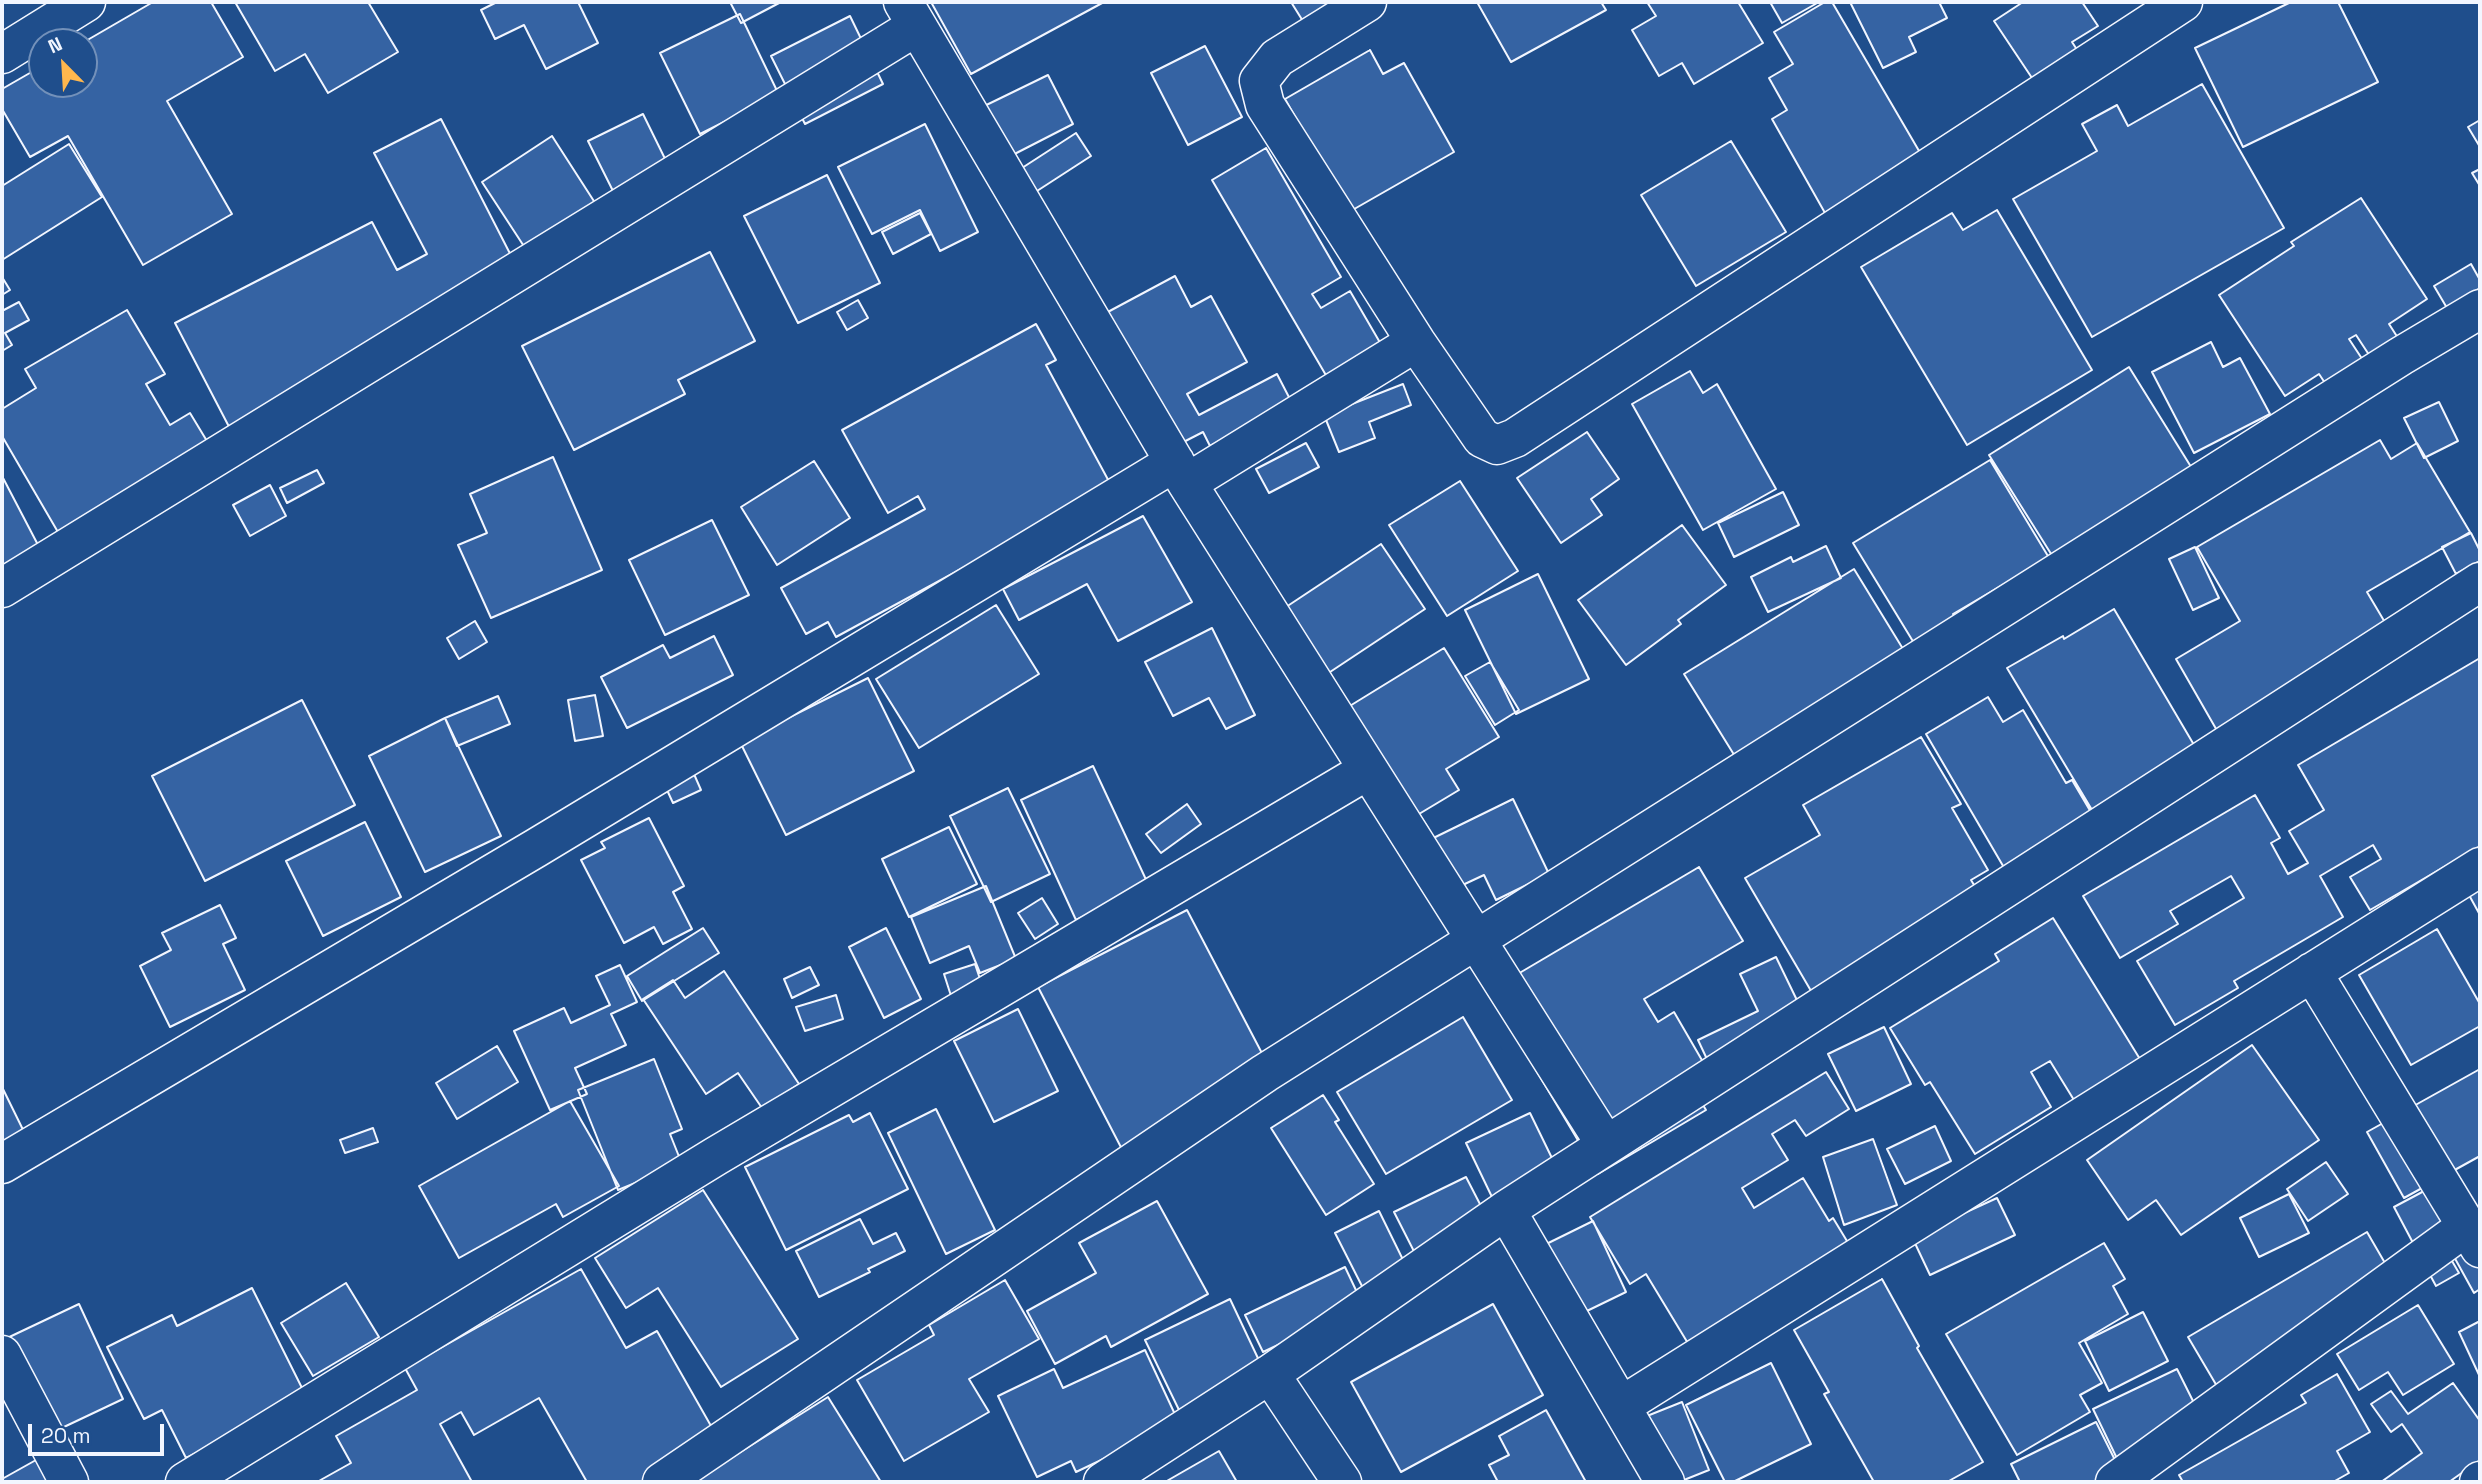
<!DOCTYPE html>
<style>
body{margin:0}
#map{position:relative;width:2482px;height:1484px;overflow:hidden;background:#1f4e8c;font-family:"Space Grotesk",sans-serif}
canvas{display:block}
.frame{position:absolute;inset:0;border:4px solid #f2f6ff;pointer-events:none}
.north{position:absolute;left:28px;top:28px;width:70px;height:70px;box-sizing:border-box;background:#1f4e8c;border:2px solid #7391ba;border-radius:50%;rotate:336deg;font-size:19px;font-weight:700;line-height:28px;text-align:center;color:#f2f6ff}
.north::after{content:'';display:block;margin:auto;width:24px;height:32px;background:#ffb74d;clip-path:polygon(50% 0,100% 100%,50% 72%,0 100%)}
.scale{position:absolute;left:28px;top:1424px;width:136px;height:32px;box-sizing:border-box;border:4px solid #f2f6ff;border-top:0;padding-left:9px;font-size:21px;line-height:24px;white-space:nowrap;color:#f2f6ff;-webkit-text-stroke:5px #1f4e8c;paint-order:stroke}
</style>
<div id="map">
<canvas width="2482" height="1484"></canvas>
<div class="frame"></div>
<div class="north">N</div>
<div class="scale">20 m</div>
</div>
<script>
const ctx = document.querySelector('canvas').getContext('2d');
ctx.lineJoin = 'round';
function paint(path, color) {
  ctx.fillStyle = color;
  ctx.fill(path, 'evenodd');
}
function toPath(rows) {
  const path = new Path2D();
  for (const r of rows) {
    path.moveTo(r[0], r[1]);
    for (let i = 2; i < r.length; i += 2) path.lineTo(r[i], r[i + 1]);
  }
  return path;
}
function strokePath(path, color, width, dash) {
  ctx.strokeStyle = color;
  ctx.lineWidth = width;
  ctx.lineCap = dash ? 'butt' : 'round';
  ctx.setLineDash(dash || []);
  ctx.stroke(path);
}
const building = toPath([
 [153,2,211,2,243,57,167,101,232,214,143,265,68,136,30,157,2,109,2,89,42,66,42,84,84,84,84,42,153,2],
 [235,2,368,2,398,52,328,93,305,54,275,71,235,2],
 [497,2,578,2,598,43,546,69,524,25,495,39,481,10,497,2],
 [730,2,781,2,741,23,730,2],
 [931,2,1104,2,971,74,931,2],
 [1291,2,1356,2,1306,26,1291,2],
 [1477,2,1601,2,1606,10,1511,62,1477,2],
 [1647,2,1738,2,1763,43,1694,84,1682,63,1659,76,1632,30,1656,16,1647,2],
 [1770,2,1819,2,1782,23,1770,2],
 [1825,2,1832,2,1922,156,1825,213,1772,119,1787,110,1769,78,1793,64,1774,32,1825,2],
 [1850,2,1939,2,1947,18,1909,37,1916,52,1883,68,1850,2],
 [2023,2,2082,2,2098,26,2072,42,2089,68,2032,78,1994,21,2023,2],
 [2291,2,2338,2,2378,82,2243,147,2195,48,2291,2],
 [740,14,793,124,732,118,700,134,660,53,740,14],
 [850,16,883,84,805,124,771,56,850,16],
 [1205,46,1242,117,1188,145,1151,73,1205,46],
 [1370,50,1383,74,1404,63,1454,152,1349,212,1285,99,1370,50],
 [1048,75,1073,124,997,163,972,112,1048,75],
 [2202,84,2284,228,2092,337,2013,199,2097,151,2082,124,2117,105,2128,126,2202,84],
 [643,114,673,175,619,203,588,141,643,114],
 [441,119,522,277,238,444,175,323,372,222,397,270,427,254,374,153,441,119],
 [2480,120,2480,147,2468,127,2480,120],
 [925,124,978,232,940,251,920,210,872,234,838,167,925,124],
 [1076,133,1091,156,1020,202,1005,179,1076,133],
 [552,136,599,209,529,254,482,182,552,136],
 [1731,141,1786,232,1696,286,1641,195,1731,141],
 [69,144,102,197,2,260,2,186,69,144],
 [1266,148,1341,277,1312,294,1321,308,1350,291,1382,346,1327,377,1212,180,1266,148],
 [2480,169,2480,186,2472,173,2480,169],
 [827,175,880,283,798,323,744,216,827,175],
 [2361,198,2427,299,2389,324,2407,352,2379,370,2356,335,2349,339,2376,380,2339,404,2319,374,2285,396,2219,295,2294,246,2291,242,2361,198],
 [1997,210,2092,370,1967,445,1861,267,1952,213,1963,230,1997,210],
 [920,213,931,234,893,254,882,232,920,213],
 [710,252,755,341,678,380,685,394,574,450,522,346,710,252],
 [2471,264,2480,280,2480,288,2447,308,2434,286,2471,264],
 [1175,276,1191,307,1211,296,1247,362,1187,394,1199,415,1277,374,1292,403,1210,446,1203,432,1166,451,1091,321,1175,276],
 [2,277,10,290,2,295,2,277],
 [858,300,868,318,847,330,837,312,858,300],
 [19,302,29,320,5,333,12,345,2,351,2,311,19,302],
 [127,310,165,374,146,384,170,425,190,413,213,451,62,539,2,436,2,409,36,388,25,369,127,310],
 [1036,324,1056,360,1046,365,1112,487,836,637,828,622,806,634,781,588,925,509,918,496,888,513,842,430,1036,324],
 [2211,342,2223,367,2240,358,2270,414,2194,453,2152,372,2211,342],
 [2129,367,2193,470,2053,557,1989,455,2129,367],
 [1690,371,1703,393,1717,384,1776,489,1703,530,1632,404,1690,371],
 [1403,384,1411,405,1369,422,1375,438,1339,452,1324,415,1403,384],
 [2439,402,2458,441,2424,458,2404,418,2439,402],
 [1587,432,1619,479,1591,499,1602,515,1561,543,1517,478,1587,432],
 [2380,440,2391,459,2417,443,2470,532,2367,592,2396,641,2231,755,2176,659,2240,621,2197,547,2380,440],
 [1306,443,1319,467,1269,493,1256,469,1306,443],
 [553,457,602,570,491,618,458,545,487,533,470,494,553,457],
 [1990,460,2057,571,2011,580,1953,614,1969,641,1928,666,1853,543,1990,460],
 [814,461,850,518,777,565,741,507,814,461],
 [317,470,324,483,287,503,280,488,317,470],
 [2,476,49,566,2,591,2,476],
 [1460,481,1518,571,1447,616,1389,525,1460,481],
 [270,485,286,516,250,536,233,505,270,485],
 [1783,492,1799,525,1734,557,1718,523,1783,492],
 [1143,516,1192,602,1118,641,1087,584,1019,620,1003,589,1143,516],
 [712,520,749,595,665,635,629,560,712,520],
 [1682,525,1726,585,1678,620,1681,624,1626,665,1578,600,1682,525],
 [2471,533,2480,551,2480,561,2456,574,2442,547,2471,533],
 [1381,544,1425,609,1321,678,1277,613,1381,544],
 [1826,546,1841,578,1768,612,1751,577,1791,557,1793,562,1826,546],
 [2195,547,2219,598,2193,610,2169,559,2195,547],
 [1854,569,1911,662,1741,766,1684,674,1854,569],
 [1538,574,1589,679,1516,714,1465,610,1538,574],
 [996,605,1039,674,919,748,876,679,996,605],
 [2114,609,2197,750,2110,840,2007,668,2063,636,2064,639,2114,609],
 [475,621,487,642,459,659,447,638,475,621],
 [1212,628,1255,715,1226,729,1209,698,1173,716,1145,662,1212,628],
 [714,636,733,675,627,728,601,677,663,645,670,658,714,636],
 [1444,648,1499,737,1446,769,1459,790,1419,814,1428,828,1401,845,1340,712,1444,648],
 [2480,658,2480,846,2370,910,2350,877,2381,859,2373,845,2320,876,2343,917,2234,981,2238,988,2175,1025,2137,961,2244,898,2231,876,2170,911,2178,924,2120,958,2083,896,2255,795,2280,838,2271,843,2288,874,2308,863,2289,831,2324,810,2298,765,2480,658],
 [1490,662,1519,710,1495,725,1465,676,1490,662],
 [868,678,914,771,786,835,740,742,868,678],
 [595,695,603,736,575,741,568,700,595,695],
 [498,696,510,724,457,746,445,718,498,696],
 [1988,697,2003,722,2023,710,2066,783,2072,780,2095,819,2006,871,1926,734,1988,697],
 [302,700,355,805,205,881,152,776,302,700],
 [445,718,501,836,425,872,369,756,445,718],
 [1921,737,1961,804,1952,808,1988,870,1971,880,1982,898,1814,996,1745,878,1820,835,1803,805,1921,737],
 [690,765,701,790,673,803,661,777,690,765],
 [1093,766,1149,886,1076,920,1021,800,1093,766],
 [1008,788,1050,874,991,902,950,816,1008,788],
 [1513,799,1549,874,1496,900,1484,875,1437,897,1413,848,1513,799],
 [1187,804,1201,824,1161,853,1146,834,1187,804],
 [649,818,684,886,673,892,692,929,663,944,654,927,624,943,581,860,605,848,601,842,649,818],
 [365,822,401,897,323,936,286,861,365,822],
 [949,827,977,884,909,917,882,859,949,827],
 [1699,867,1743,941,1644,999,1658,1022,1674,1012,1710,1074,1691,1085,1706,1110,1598,1174,1489,991,1699,867],
 [986,886,1016,959,980,973,969,946,930,963,911,917,986,886],
 [2480,889,2480,915,2469,895,2480,889],
 [1042,898,1058,924,1035,939,1018,913,1042,898],
 [220,905,236,938,223,944,245,990,170,1027,140,966,171,950,162,933,220,905],
 [1187,910,1276,1080,1126,1157,1038,987,1187,910],
 [2053,918,2143,1064,2077,1105,2050,1061,2031,1072,2051,1107,1975,1154,1930,1082,1925,1085,1890,1028,1999,961,1995,954,2053,918],
 [703,928,719,953,642,1001,627,976,703,928],
 [886,928,921,999,884,1018,849,947,886,928],
 [2437,929,2480,1004,2480,1026,2411,1065,2359,975,2437,929],
 [1776,957,1809,1025,1713,1072,1698,1040,1758,1011,1740,974,1776,957],
 [975,964,983,988,952,999,944,974,975,964],
 [620,965,637,1002,611,1014,626,1045,575,1068,587,1094,550,1110,514,1031,564,1008,571,1023,610,1005,596,976,620,965],
 [810,967,819,985,792,998,784,979,810,967],
 [724,971,799,1084,762,1108,738,1073,706,1094,643,999,673,980,685,998,724,971],
 [836,995,843,1019,805,1031,796,1007,836,995],
 [1018,1009,1058,1091,994,1122,954,1041,1018,1009],
 [1463,1017,1512,1100,1386,1174,1337,1092,1463,1017],
 [1884,1027,1911,1084,1856,1111,1828,1054,1884,1027],
 [2252,1045,2319,1140,2181,1235,2156,1200,2128,1220,2087,1160,2252,1045],
 [497,1046,518,1082,457,1119,436,1083,497,1046],
 [654,1059,682,1129,670,1134,682,1164,618,1190,578,1090,654,1059],
 [2480,1069,2480,1156,2404,1198,2367,1132,2480,1069],
 [1826,1072,1849,1109,1806,1136,1795,1120,1772,1134,1788,1160,1742,1188,1754,1208,1803,1178,1829,1221,1833,1218,1850,1246,1689,1345,1646,1274,1630,1284,1590,1217,1826,1072],
 [2,1087,30,1144,2,1158,2,1087],
 [1323,1095,1339,1120,1335,1122,1374,1184,1326,1215,1271,1128,1323,1095],
 [570,1101,619,1186,563,1217,556,1204,459,1258,419,1186,570,1101],
 [936,1109,995,1230,946,1254,888,1133,936,1109],
 [870,1113,908,1189,786,1250,745,1167,849,1115,853,1122,870,1113],
 [1530,1113,1568,1191,1504,1222,1466,1143,1530,1113],
 [1935,1126,1951,1161,1905,1184,1887,1149,1935,1126],
 [373,1128,378,1142,345,1153,340,1140,373,1128],
 [1873,1139,1897,1205,1844,1225,1823,1157,1873,1139],
 [2326,1162,2348,1194,2308,1221,2287,1189,2326,1162],
 [2456,1174,2480,1218,2480,1289,2474,1293,2447,1244,2421,1258,2394,1207,2456,1174],
 [1466,1177,1498,1239,1426,1275,1394,1212,1466,1177],
 [703,1190,798,1339,721,1387,658,1288,626,1308,595,1258,703,1190],
 [2289,1194,2309,1233,2259,1257,2240,1218,2289,1194],
 [1997,1198,2015,1235,1930,1275,1912,1237,1997,1198],
 [1157,1201,1208,1294,1111,1347,1106,1336,1055,1364,1027,1311,1096,1273,1079,1243,1157,1201],
 [1379,1211,1409,1272,1366,1294,1335,1233,1379,1211],
 [860,1219,873,1244,896,1233,905,1251,868,1269,870,1272,819,1297,796,1251,860,1219],
 [1593,1221,1626,1292,1556,1326,1522,1256,1593,1221],
 [2367,1232,2400,1289,2221,1393,2188,1337,2367,1232],
 [2104,1243,2125,1279,2113,1286,2128,1314,2079,1343,2102,1383,2080,1395,2090,1412,2017,1455,1946,1334,2104,1243],
 [2445,1249,2459,1273,2436,1286,2423,1262,2445,1249],
 [1345,1267,1363,1305,1263,1352,1245,1315,1345,1267],
 [581,1269,626,1348,657,1331,719,1440,643,1482,587,1482,539,1398,474,1435,461,1412,440,1424,472,1482,317,1482,351,1463,336,1436,417,1390,405,1368,581,1269],
 [1882,1279,1919,1346,1917,1348,1983,1462,1947,1482,1874,1482,1824,1394,1829,1392,1794,1330,1882,1279],
 [1005,1280,1039,1339,969,1379,989,1412,904,1461,857,1380,934,1335,929,1325,1005,1280],
 [346,1283,379,1337,313,1376,281,1323,346,1283],
 [252,1288,307,1398,186,1458,162,1410,144,1419,107,1347,172,1315,177,1326,252,1288],
 [1230,1299,1264,1371,1180,1412,1145,1340,1230,1299],
 [79,1304,123,1399,47,1435,3,1340,79,1304],
 [1493,1304,1543,1395,1401,1472,1351,1382,1493,1304],
 [2418,1305,2454,1364,2403,1395,2388,1372,2359,1390,2337,1354,2418,1305],
 [2143,1312,2168,1361,2109,1391,2085,1341,2143,1312],
 [2480,1321,2480,1377,2459,1332,2480,1321],
 [1145,1350,1179,1423,1076,1472,1071,1461,1037,1477,998,1396,1054,1369,1063,1388,1145,1350],
 [1771,1363,1811,1444,1733,1482,1725,1482,1686,1405,1771,1363],
 [2177,1369,2203,1421,2125,1475,2093,1409,2177,1369],
 [2337,1374,2370,1432,2337,1451,2349,1473,2333,1482,2183,1482,2179,1475,2306,1403,2301,1395,2337,1374],
 [2453,1383,2480,1421,2480,1460,2449,1482,2381,1482,2422,1453,2402,1424,2391,1432,2371,1404,2391,1391,2408,1414,2453,1383],
 [828,1397,881,1482,700,1482,699,1478,828,1397],
 [1682,1402,1709,1470,1679,1482,1622,1426,1682,1402],
 [1546,1410,1586,1482,1498,1482,1489,1465,1509,1455,1499,1436,1546,1410],
 [2096,1422,2126,1482,2020,1482,2011,1464,2096,1422],
 [1219,1451,1237,1482,1165,1482,1219,1451],
 [36,1460,49,1482,2,1482,2,1479,36,1460]
]);
const minor = toPath([
 [903,2,1187,483,1606,1145],
 [1367,2,1277,58,1259,81,1265,105,1416,342,1482,438,1497,445,1515,438,2183,2],
 [2,54,86,2],
 [1187,483,1416,342],
 [2,588,917,26],
 [2312,972,2480,1248],
 [2,1164,536,848,1175,462],
 [1506,1210,1665,1482],
 [2,1355,69,1482],
 [1270,1374,1342,1482],
 [1621,1406,2480,867],
 [185,1482,716,1156,1368,770],
 [662,1482,1265,1073,2401,356,2480,309],
 [1103,1482,1270,1374,1506,1210,2480,582],
 [2115,1482,2467,1226],
 [2479,1482,2480,1481]
]);
paint(building, '#3563a3');
strokePath(building, '#f2f6ff', 2);
strokePath(minor, '#f2f6ff', 41);
strokePath(minor, '#1f4e8c', 38);
</script>
